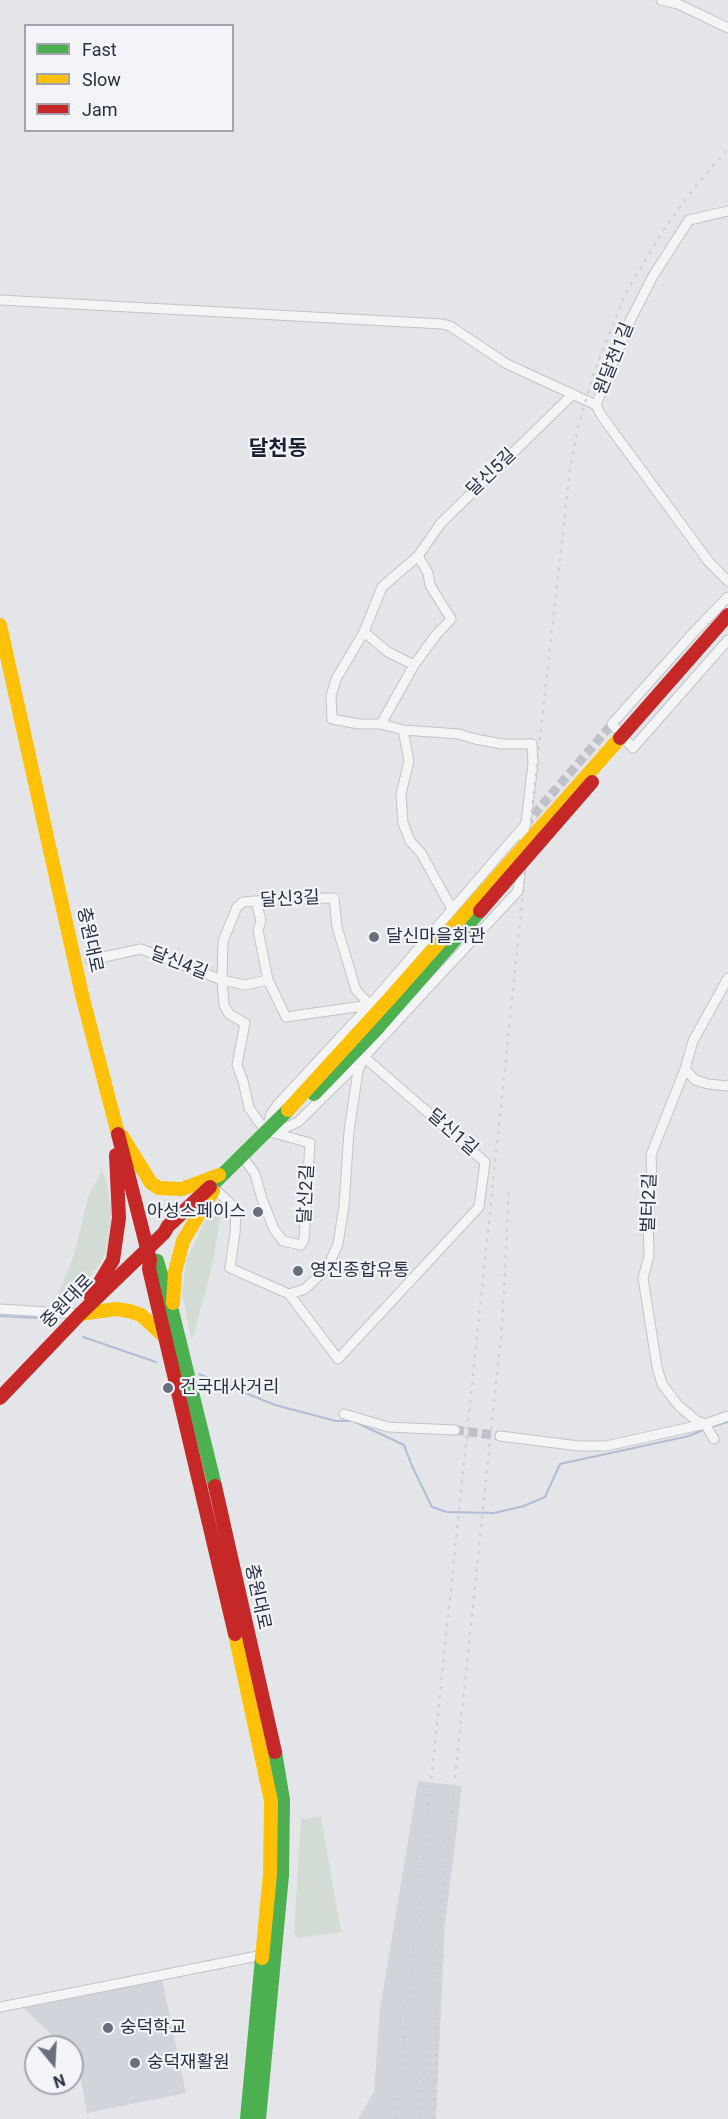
<!DOCTYPE html>
<meta charset="utf-8">
<style>
body{margin:0}
#map{position:relative;width:728px;height:2119px;overflow:hidden;background:#e4e5e9;font-family:Roboto,sans-serif}
canvas{display:block}
.legend{position:absolute;left:24px;top:24px;width:210px;height:108px;box-sizing:border-box;background:#f2f4f8;border:2px solid #a2a5b0;margin:0;padding:8px 10px;list-style:none;font-size:18px;color:#292f44}
.legend li{display:flex;align-items:center;gap:12px;height:30px}
.legend b{width:30px;border:2px solid #a2a5b0}
.north{position:absolute;left:24px;top:2035px;width:60px;height:60px;box-sizing:border-box;background:#f2f4f8;border:2px solid #a2a5b0;border-radius:50%;rotate:162deg;font-size:16px;font-weight:700;line-height:24px;text-align:center;color:#292f44}
.north::after{content:'';display:block;margin:auto;width:21px;height:27px;background:#6a6f7e;clip-path:polygon(50% 0,100% 100%,50% 72%,0 100%)}
</style>
<div id="map">
<canvas width="728" height="2119"></canvas>
<ul class="legend">
<li><b style="height:8px;background:#4caf50"></b>Fast</li>
<li><b style="height:8px;background:#ffc107"></b>Slow</li>
<li><b style="height:8px;background:#c62828"></b>Jam</li>
</ul>
<div class="north">N</div>
</div>
<script>
const ctx = document.querySelector('canvas').getContext('2d');
ctx.lineJoin = 'round';
function paint(path, color) {
  ctx.fillStyle = color;
  ctx.fill(path, 'evenodd');
}
function toPath(rows) {
  const path = new Path2D();
  for (const r of rows) {
    path.moveTo(r[0], r[1]);
    for (let i = 2; i < r.length; i += 2) path.lineTo(r[i], r[i + 1]);
  }
  return path;
}
function strokePath(path, color, width, dash) {
  ctx.strokeStyle = color;
  ctx.lineWidth = width;
  ctx.lineCap = dash ? 'butt' : 'round';
  ctx.setLineDash(dash || []);
  ctx.stroke(path);
}
function write(font, color, halo, rows, align = 'center') {
  ctx.font = font + ' Roboto,"Noto Sans KR",sans-serif';
  ctx.lineWidth = 4.5;
  ctx.setLineDash([]);
  ctx.textBaseline = 'middle';
  ctx.strokeStyle = halo;
  ctx.fillStyle = color;
  for (const [text, x, y, turn = 0] of rows) {
    ctx.save();
    ctx.translate(x, y);
    ctx.rotate((+turn || 0) * Math.PI / 180);
    ctx.textAlign = isNaN(turn) ? turn : align;
    if (halo) ctx.strokeText(text, 0, 0);
    ctx.fillText(text, 0, 0);
    ctx.restore();
  }
}
const built = toPath([
 [418,1781,462,1786,445,1924,436,2119,358,2119,374,2092,380,2009],
 [162,1979,186,2093,87,2113,78,2061,72,2055,72,2047,64,2047,24,2008]
]);
const green = toPath([
 [100,1167,106,1181,111,1207,112,1222,106,1251,100,1264,81,1287,69,1297,55,1302,74,1255,88,1197,100,1174],
 [216,1207,220,1208,221,1214,212,1266,193,1338,191,1338,182,1293,186,1261,205,1220],
 [321,1816,341,1932,298,1938,294,1933,301,1819]
]);
const stream = toPath([
 [0,1316,38,1318],
 [83,1337,156,1362],
 [199,1374,275,1405,336,1421,353,1421,404,1445,412,1466,432,1507,447,1512,494,1513,524,1506,545,1497,560,1464,689,1436,705,1429],
 [711,1427,728,1422]
]);
const streetTunnel = toPath([
 [525,825,612,724],
 [455,1430,500,1436]
]);
const street = toPath([
 [661,0,678,4,728,28],
 [728,211,689,220,653,276,629,323,596,405,601,415,709,562,728,581],
 [0,300,442,324,450,326,507,364,596,405],
 [728,597,694,632,612,724,633,748,728,640],
 [364,632,388,652,414,665],
 [381,724,359,724,332,719,331,696,336,679,364,632,382,587,418,556],
 [403,730,459,734,475,739,502,744,532,744,533,763,523,848],
 [256,902,261,921,258,930,268,980,286,1017,370,1005],
 [452,909,421,853,410,841,403,823,401,794,409,761,403,730,381,724,414,665,436,635,451,619,430,585,428,573,418,556,441,523,573,394],
 [90,960,141,949,222,980,245,985,268,980],
 [685,1069,695,1080,708,1084,728,1086],
 [267,1130,271,1114,278,1104,370,1005,525,825],
 [267,1133,249,1108,243,1081,237,1065,245,1023,229,1014,224,1005,222,980,223,941,237,907,243,902,279,899,334,898,337,927,356,990,370,1005],
 [274,1133,298,1122,364,1057,518,891,521,865],
 [245,1160,255,1174,262,1199,274,1229,283,1241,301,1245,304,1240,310,1143,274,1133],
 [215,1189,236,1209,235,1233,230,1268,289,1294,305,1289,327,1268,338,1244,344,1206,349,1131,358,1071,364,1057,485,1162,479,1207,338,1359,289,1294],
 [0,1309,80,1314],
 [344,1414,388,1427,455,1430],
 [500,1436,579,1446,606,1446,705,1424,728,1416],
 [714,1439,705,1424,697,1421,679,1406,662,1384,657,1367,643,1278,649,1256,648,1217,652,1182,651,1155,685,1069,693,1041,728,978],
 [0,2007,268,1954]
]);
const fast = toPath([
 [210,1187,288,1110],
 [150,1260,157,1261,172,1311,215,1486],
 [247,2119,262,1958],
 [259,2119,282,1875,283,1800,275,1752]
]);
const slow = toPath([
 [0,625,83,999,118,1134],
 [122,1136,151,1183,159,1188,182,1189,219,1175],
 [173,1303,175,1272,183,1241,213,1191],
 [80,1314,116,1309,129,1311,141,1315,164,1336],
 [235,1634,271,1801,270,1874,262,1958]
]);
const jam = toPath([
 [118,1134,150,1260,149,1269,235,1634],
 [91,1297,113,1260,119,1218,116,1155],
 [0,1398,80,1314,164,1233,168,1226,210,1187],
 [215,1486,275,1752]
]);
const rail = toPath([
 [396,2119,529,835,570,469,578,427,595,369,626,293,662,232,694,188,728,149],
 [419,2119,428,2036],
 [433,2119,442,1902,502,1327,509,1187]
]);
const fastBridge = toPath([
 [314,1094,375,1031,480,911]
]);
const slowBridge = toPath([
 [288,1110,391,997,620,738]
]);
const jamBridge = toPath([
 [620,738,728,615],
 [480,911,592,782]
]);
const markers = [
 [374,937,6,"#6a6f7e"],
 [258,1212,6,"#6a6f7e"],
 [298,1271,6,"#6a6f7e"],
 [168,1388,6,"#6a6f7e"],
 [108,2028,6,"#6a6f7e"],
 [135,2063,6,"#6a6f7e"]
];
const streetNames = [
 ["원달천1길",615,359,-68],
 ["달신5길",492,473,-44],
 ["달신3길",290,900,-3],
 ["충원대로",89,940,78],
 ["달신4길",179,964,21],
 ["달신1길",452,1133,41],
 ["달신2길",307,1194,-87],
 ["벌터2길",650,1203,-88],
 ["중원대로",68,1302,-46],
 ["충원대로",257,1597,78]
];
const poiNames = [
 ["달신마을회관",386,937],
 ["아성스페이스",246,1212,"right"],
 ["영진종합유통",310,1271],
 ["건국대사거리",180,1388],
 ["숭덕학교",120,2028],
 ["숭덕재활원",147,2063]
];
const quarterNames = [
 ["달천동",278,450]
];
paint(built, '#d2d4dc');
paint(green, '#d3dcd4');
strokePath(stream, '#b2bcd5', 2);
strokePath(streetTunnel, '#bfc1c8', 9, [9, 4.5]);
strokePath(street, '#c2c3c7', 11);
strokePath(street, '#f3f4f6', 9);
strokePath(fast, '#4caf50', 14);
strokePath(slow, '#ffc107', 14);
strokePath(jam, '#c62828', 14);
strokePath(rail, '#cccdd1', 2, [3, 6]);
strokePath(fastBridge, '#4caf50', 14);
strokePath(slowBridge, '#ffc107', 14);
strokePath(jamBridge, '#c62828', 14);
for (const [x, y, r, color] of markers) {
  const dot = new Path2D();
  dot.arc(x, y, r, 0, 2 * Math.PI);
  ctx.fillStyle = color;
  ctx.fill(dot);
  strokePath(dot, '#f2f4f8', 2);
}
write('18px', '#292f44', '#f2f4f8', streetNames);
write('18px', '#292f44', '#f2f4f8', poiNames, 'left');
write('bold 21px', '#1b2035', '#f2f4f8', quarterNames);
</script>
